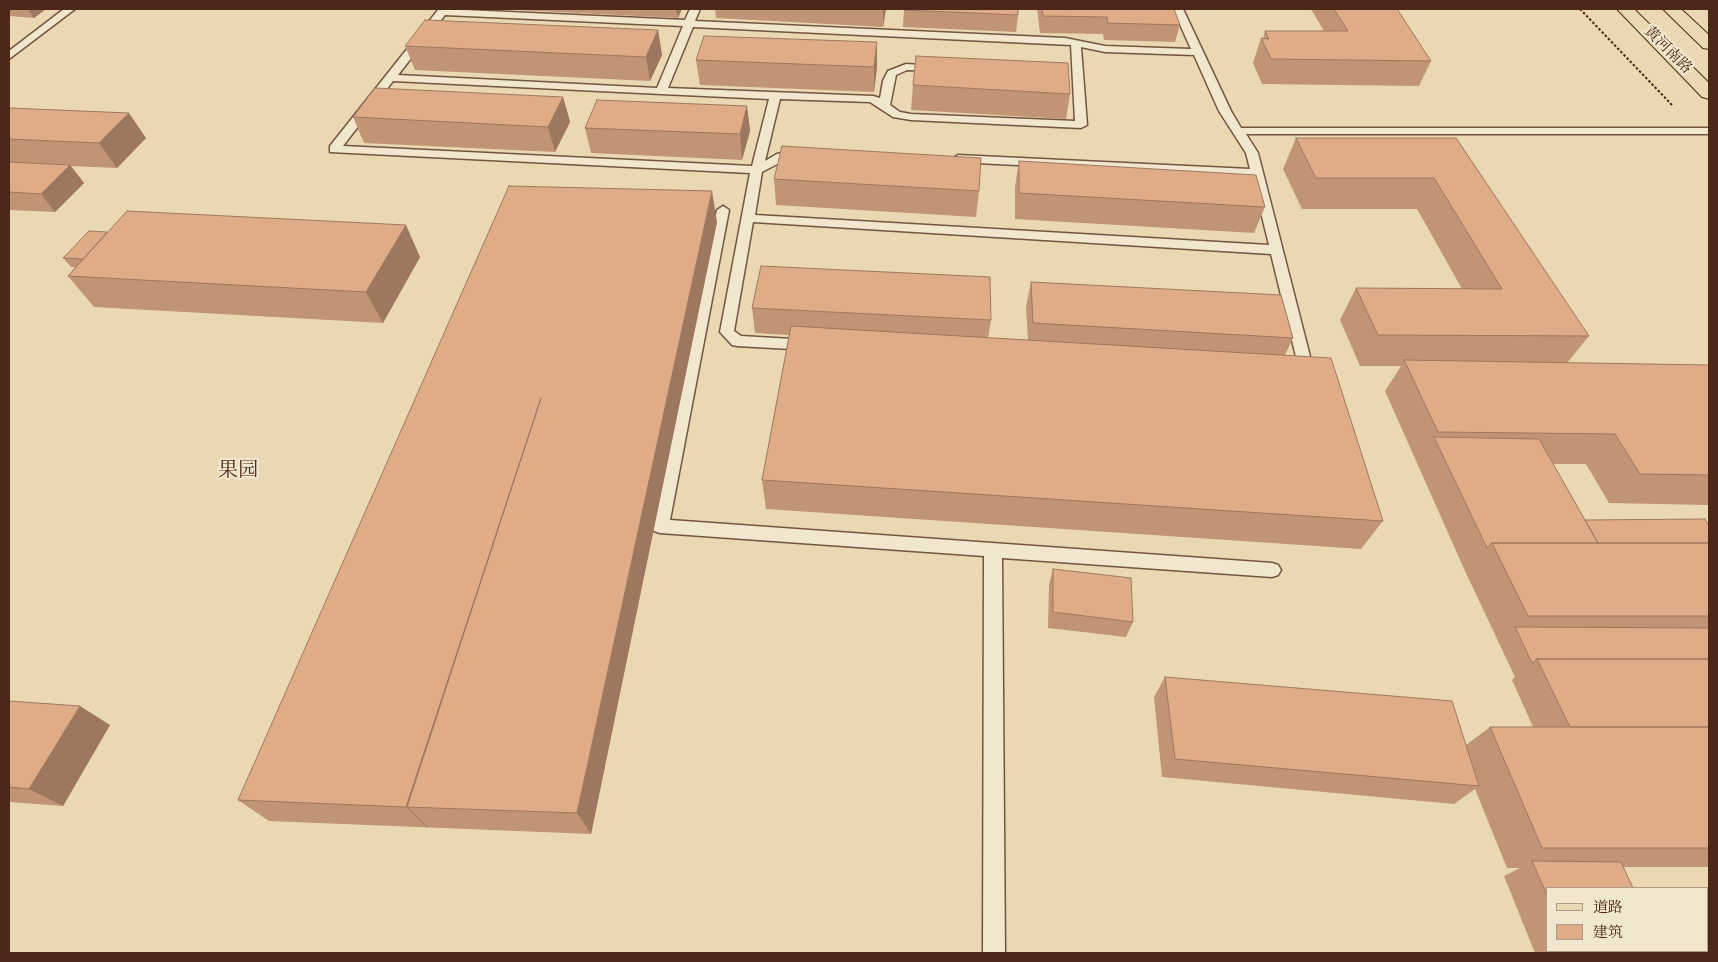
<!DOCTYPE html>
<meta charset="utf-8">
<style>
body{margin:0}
#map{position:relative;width:1718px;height:962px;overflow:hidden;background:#ead8b3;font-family:Vollkorn,"Noto Serif SC",serif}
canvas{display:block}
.frame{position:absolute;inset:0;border:10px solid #4b2819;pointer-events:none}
.legend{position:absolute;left:1546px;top:887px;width:162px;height:65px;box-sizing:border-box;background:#f1e6ce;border:1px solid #af9a86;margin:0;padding:6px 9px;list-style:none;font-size:15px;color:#4b2819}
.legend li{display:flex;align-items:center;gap:10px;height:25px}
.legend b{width:25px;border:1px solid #af9a86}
</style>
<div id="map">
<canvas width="1718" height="962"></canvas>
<div class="frame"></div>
<ul class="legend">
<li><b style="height:6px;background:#ead8b3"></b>道路</li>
<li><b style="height:14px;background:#e0ac88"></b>建筑</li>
</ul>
</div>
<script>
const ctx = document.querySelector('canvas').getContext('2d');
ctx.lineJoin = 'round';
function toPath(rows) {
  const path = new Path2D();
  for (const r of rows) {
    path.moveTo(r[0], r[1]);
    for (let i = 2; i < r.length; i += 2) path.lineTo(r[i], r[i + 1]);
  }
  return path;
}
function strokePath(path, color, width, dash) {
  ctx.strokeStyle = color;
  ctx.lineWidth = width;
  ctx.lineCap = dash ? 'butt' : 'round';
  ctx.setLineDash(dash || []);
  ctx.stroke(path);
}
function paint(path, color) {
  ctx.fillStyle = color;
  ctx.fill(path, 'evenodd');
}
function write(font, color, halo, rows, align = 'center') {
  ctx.font = font + ' Vollkorn,"Noto Serif SC",serif';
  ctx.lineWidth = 4.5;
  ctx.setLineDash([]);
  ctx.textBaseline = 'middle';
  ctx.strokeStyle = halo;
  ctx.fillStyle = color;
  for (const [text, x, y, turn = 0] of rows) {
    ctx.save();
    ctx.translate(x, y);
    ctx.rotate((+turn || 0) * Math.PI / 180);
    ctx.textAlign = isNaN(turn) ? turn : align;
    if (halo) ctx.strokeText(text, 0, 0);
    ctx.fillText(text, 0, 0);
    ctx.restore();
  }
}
const path = toPath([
 [1580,9,1673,106]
]);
const lane = toPath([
 [64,9,75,9,9,59,9,51,64,9],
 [442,9,685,20,690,9,700,9,695,21,1065,38,1105,46,1191,49,1173,9,1183,9,1231,111,1241,128,1709,128,1709,134,1246,134,1258,153,1314,372,1312,376,1303,378,1298,377,1296,373,1299,369,1271,254,753,222,734,331,741,336,809,340,816,345,809,350,737,346,732,345,720,332,750,173,330,152,330,146,438,10,442,9],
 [445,15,683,26,657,88,398,75,445,15],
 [693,27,1071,45,1075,121,911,114,900,112,890,105,896,75,907,70,941,71,942,69,937,66,906,64,888,71,883,81,880,98,873,96,668,88,693,27],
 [1081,47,1105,52,1194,55,1219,111,1246,153,1250,169,958,155,952,159,954,162,1252,176,1269,245,755,215,762,172,785,160,803,156,805,153,799,149,777,154,765,161,780,99,870,102,893,117,911,120,1081,128,1087,125,1081,47],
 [393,81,661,94,769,99,752,166,343,146,393,81],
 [723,206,729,210,670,520,1272,563,1278,565,1281,570,1278,575,1272,577,1002,558,1005,953,983,953,984,556,660,533,654,531,652,526,717,210,723,206]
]);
const primary = toPath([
 [1617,9,1634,9,1709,83,1709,99,1702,97,1617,9],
 [1663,9,1681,9,1709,35,1709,49,1703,48,1663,9]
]);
const wall = toPath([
 [9,9,46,9,34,18,9,16],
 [497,9,682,9,678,18],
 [715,9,886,9,883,27,716,18],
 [904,9,1018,15,1016,32,903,27],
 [1037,9,1174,9,1180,25,1175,42,1104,40,1103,34,1040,33],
 [1311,9,1397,9,1431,61,1419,86,1262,84,1253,63,1261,38,1263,39,1265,31,1324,31],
 [658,30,662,55,650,81,415,70,405,46],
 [877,42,877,67,874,92,700,85,696,60],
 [913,85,1070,94,1066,119,911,110],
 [563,97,570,122,555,152,364,143,353,117],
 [747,106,750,131,742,160,591,153,585,128],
 [9,108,146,138,117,168,71,166,84,183,55,212,9,210],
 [1296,138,1456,138,1589,336,1567,363,1709,365,1709,505,1609,503,1586,464,1553,464,1585,520,1709,526,1709,867,1624,867,1547,888,1547,951,1663,951,1664,953,1535,953,1504,876,1520,868,1507,868,1475,789,1454,804,1162,777,1154,697,1165,677,1466,745,1490,727,1533,727,1512,680,1515,677,1465,571,1385,391,1401,366,1360,366,1340,320,1356,288,1462,289,1417,209,1302,209,1283,169],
 [1019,161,1265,207,1254,233,1015,219,1015,187],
 [774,179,979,191,976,217,776,205],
 [717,222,591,834,269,821,238,800],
 [420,257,383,323,94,307,68,276,75,267,71,267,63,258],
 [1031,282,1293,338,1285,355,1383,521,1361,549,766,509,762,480,789,335,755,333,752,308,991,320,988,338,1028,340,1026,307],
 [1053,569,1133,622,1126,637,1048,628,1049,585],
 [9,701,110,725,63,806,9,802],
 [1709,925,1709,953,1701,953,1700,951,1707,951,1707,926]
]);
const shadedWall = toPath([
 [28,9,46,9,34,18],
 [676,9,682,9,678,18],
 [883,9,886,9,883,27],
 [658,30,662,55,650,81,646,57],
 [877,42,877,67,874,92,874,67],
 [563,97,570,122,555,152,548,127],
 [747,106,750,131,742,160,740,134],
 [129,113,146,138,117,168,99,143],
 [70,165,84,183,55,212,41,194],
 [712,191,717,222,591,834,577,813],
 [406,225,420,257,383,323,366,292],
 [541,398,407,807,428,827,428,828,406,807],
 [80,706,110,725,63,806,29,789]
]);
const building = toPath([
 [904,9,1018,9,1018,15,904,10,904,9],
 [1042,9,1174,9,1180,25,1108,23,1107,17,1043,16,1042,9],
 [1334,9,1397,9,1431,61,1271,59,1261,38,1269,39,1265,31,1348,31,1334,9],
 [425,20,658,30,646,57,405,46,425,20],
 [704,36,877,42,874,67,696,60,704,36],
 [916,56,1068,63,1070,94,913,85,916,56],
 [375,88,563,97,548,127,353,117,375,88],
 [597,100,747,106,740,134,585,128,597,100],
 [9,108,129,113,99,143,9,139,9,108],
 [1296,138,1456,138,1589,336,1378,335,1356,288,1502,289,1434,178,1316,178,1296,138],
 [782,146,981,158,979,191,774,179,782,146],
 [1019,161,1256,175,1265,207,1019,193,1019,161],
 [9,162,70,165,41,194,9,192,9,162],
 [509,186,712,191,577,813,407,807,541,398,406,807,238,800,509,186],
 [127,211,406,225,366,292,68,276,127,211],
 [89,231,107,232,83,259,63,258,89,231],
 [761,266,990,277,991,320,752,308,761,266],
 [1031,282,1281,295,1293,338,1033,323,1031,282],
 [791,326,1331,358,1383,521,762,480,791,326],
 [1404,360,1709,365,1709,475,1640,474,1615,434,1438,432,1404,360],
 [1434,437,1539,439,1598,543,1492,543,1487,548,1434,437],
 [1705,519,1709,526,1709,543,1598,543,1585,520,1705,519],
 [1492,543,1709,543,1709,616,1528,616,1492,543],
 [1053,569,1131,578,1133,622,1053,612,1053,569],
 [1515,627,1709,628,1709,659,1537,659,1532,663,1515,627],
 [1537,659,1709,659,1709,727,1570,727,1537,659],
 [1165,677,1452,701,1479,786,1175,759,1165,677],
 [9,701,80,706,29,789,9,787,9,701],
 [1490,727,1709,727,1709,848,1542,848,1490,727],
 [1532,861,1621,862,1633,888,1547,888,1547,895,1532,861],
 [1570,951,1663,951,1664,953,1571,953,1570,951]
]);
const farStreetnames = [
 ["黄河南路",1667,51,45]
];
const quarterNames = [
 ["果园",238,472]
];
strokePath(lane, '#735440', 3);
strokePath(primary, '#4b2819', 2);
strokePath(path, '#4b2819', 2, [2.5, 2]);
paint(lane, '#f1e6ce');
paint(primary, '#ead8b3');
paint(wall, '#c19475');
paint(shadedWall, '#9d785f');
paint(building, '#e0ac88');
strokePath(building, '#9d785f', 1);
write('15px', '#4b2819', '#f1e6ce', farStreetnames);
write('20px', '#4b2819', '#f1e6ce', quarterNames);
</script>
